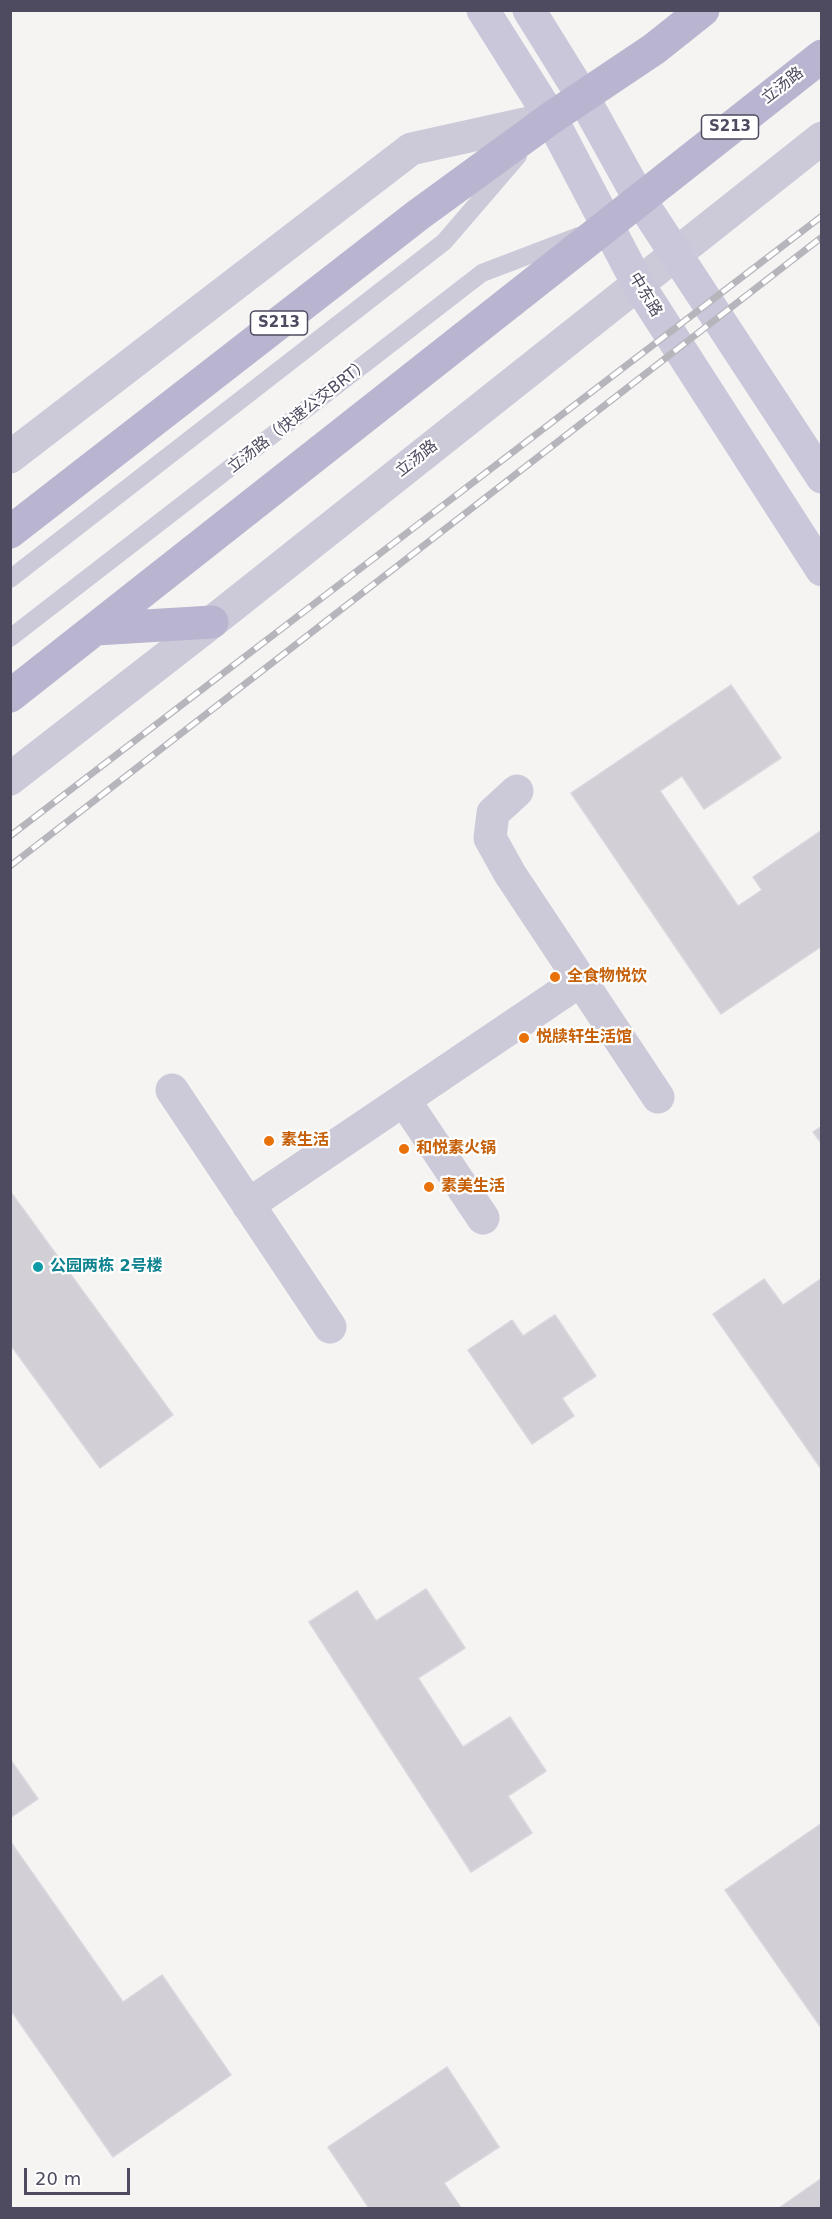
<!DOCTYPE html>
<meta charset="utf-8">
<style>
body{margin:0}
#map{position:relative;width:832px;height:2219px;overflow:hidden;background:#f5f4f3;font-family:"DejaVu Sans",sans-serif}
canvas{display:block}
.frame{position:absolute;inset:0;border:12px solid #4e4b60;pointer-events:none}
.scale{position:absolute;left:24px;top:2168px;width:106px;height:27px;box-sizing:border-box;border:3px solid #4e4b60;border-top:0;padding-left:8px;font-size:18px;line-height:21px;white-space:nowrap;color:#4e4b60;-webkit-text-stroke:4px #fff;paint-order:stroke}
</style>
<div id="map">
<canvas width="832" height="2219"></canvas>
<div class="frame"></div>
<div class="scale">20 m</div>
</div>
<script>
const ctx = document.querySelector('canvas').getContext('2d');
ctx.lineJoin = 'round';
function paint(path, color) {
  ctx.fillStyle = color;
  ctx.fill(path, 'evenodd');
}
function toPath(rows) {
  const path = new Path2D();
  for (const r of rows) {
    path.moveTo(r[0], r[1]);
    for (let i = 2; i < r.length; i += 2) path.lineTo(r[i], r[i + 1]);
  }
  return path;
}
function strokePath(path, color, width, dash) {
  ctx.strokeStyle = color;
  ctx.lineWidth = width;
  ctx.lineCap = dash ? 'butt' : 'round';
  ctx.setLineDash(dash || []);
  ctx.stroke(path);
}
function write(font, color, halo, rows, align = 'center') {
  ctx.font = font + ' "DejaVu Sans","Noto Sans SC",sans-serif';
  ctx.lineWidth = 4.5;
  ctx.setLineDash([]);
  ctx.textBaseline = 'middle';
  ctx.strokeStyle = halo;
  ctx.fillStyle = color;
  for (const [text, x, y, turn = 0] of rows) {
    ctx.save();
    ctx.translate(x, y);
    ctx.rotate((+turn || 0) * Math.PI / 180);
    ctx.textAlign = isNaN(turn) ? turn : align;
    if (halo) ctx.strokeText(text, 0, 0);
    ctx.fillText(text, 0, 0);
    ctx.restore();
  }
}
const building = toPath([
 [731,685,781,758,704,809,682,776,660,791,738,906,762,890,753,877,822,830,822,946,721,1014,571,793,731,685],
 [822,1126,822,1144,813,1132,822,1126],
 [10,1191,173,1415,100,1468,10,1344,10,1191],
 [822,1278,822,1470,713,1314,764,1279,783,1305,822,1278],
 [555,1315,596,1376,562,1398,574,1416,532,1444,468,1350,512,1320,523,1336,555,1315],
 [426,1589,465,1648,418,1678,463,1747,510,1717,546,1771,508,1796,532,1833,471,1872,309,1622,357,1591,376,1621,426,1589],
 [10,1759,38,1799,10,1818,10,1759],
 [822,1823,822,2029,725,1890,822,1823],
 [10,1841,123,2002,162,1975,231,2075,113,2157,10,2009,10,1841],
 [447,2067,499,2147,444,2183,461,2208,369,2208,328,2147,447,2067],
 [822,2178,822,2208,779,2208,822,2178]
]);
const lane = toPath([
 [10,579,444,242,518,156],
 [10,638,482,273,579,236]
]);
const street = toPath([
 [10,457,411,149,551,118],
 [10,779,212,622,822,138],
 [517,791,493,813,490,838,510,874,658,1097],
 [172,1090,330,1327],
 [404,1100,483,1218],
 [248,1205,581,980]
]);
const secondary = toPath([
 [483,10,551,118,638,284,822,570],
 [529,10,583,97,639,198,822,477]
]);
const primary = toPath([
 [10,532,418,215,551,118,654,49,703,10],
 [96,629,212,622],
 [10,696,822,56]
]);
const rail = toPath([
 [10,836,822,216],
 [10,866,822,237]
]);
const markers = [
 [555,977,6,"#e8710a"],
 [524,1038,6,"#e8710a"],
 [269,1141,6,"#e8710a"],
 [404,1149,6,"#e8710a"],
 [429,1187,6,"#e8710a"],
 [38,1267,6,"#0f9aa8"]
];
const shields = [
 [730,127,57],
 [279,323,57]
];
const shieldNames = [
 ["S213",730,127],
 ["S213",279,323]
];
const streetNames = [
 ["立汤路",783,86,-38],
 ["中东路",645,295,59],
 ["立汤路（快速公交BRT）",299,416,-38],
 ["立汤路",417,459,-38]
];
const foodNames = [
 ["全食物悦饮",567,977],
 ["悦牍轩生活馆",536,1038],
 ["素生活",281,1141],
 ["和悦素火锅",416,1149],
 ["素美生活",441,1187]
];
const cultureNames = [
 ["公园两栋 2号楼",50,1267]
];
paint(building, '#d2cfd7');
strokePath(building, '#d9d7dd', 1.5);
strokePath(lane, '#cccad9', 18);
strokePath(street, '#cccad9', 33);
strokePath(secondary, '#cac7da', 33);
strokePath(primary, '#b9b4cf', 33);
strokePath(rail, '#b7b5bc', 7);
strokePath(rail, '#fff', 4.5, [14]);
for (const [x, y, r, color] of markers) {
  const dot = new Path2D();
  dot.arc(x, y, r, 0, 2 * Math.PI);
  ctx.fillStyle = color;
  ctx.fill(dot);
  strokePath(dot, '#fff', 2);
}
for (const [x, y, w] of shields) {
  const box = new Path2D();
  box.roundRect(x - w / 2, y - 12, w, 24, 4.5);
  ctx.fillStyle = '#fff';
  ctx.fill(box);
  strokePath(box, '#4e4b60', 1.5);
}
write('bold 15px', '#4e4b60', null, shieldNames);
write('16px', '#4e4b60', '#fff', streetNames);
write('bold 16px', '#c56008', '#fff', foodNames, 'left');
write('bold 16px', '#0d838f', '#fff', cultureNames, 'left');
</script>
